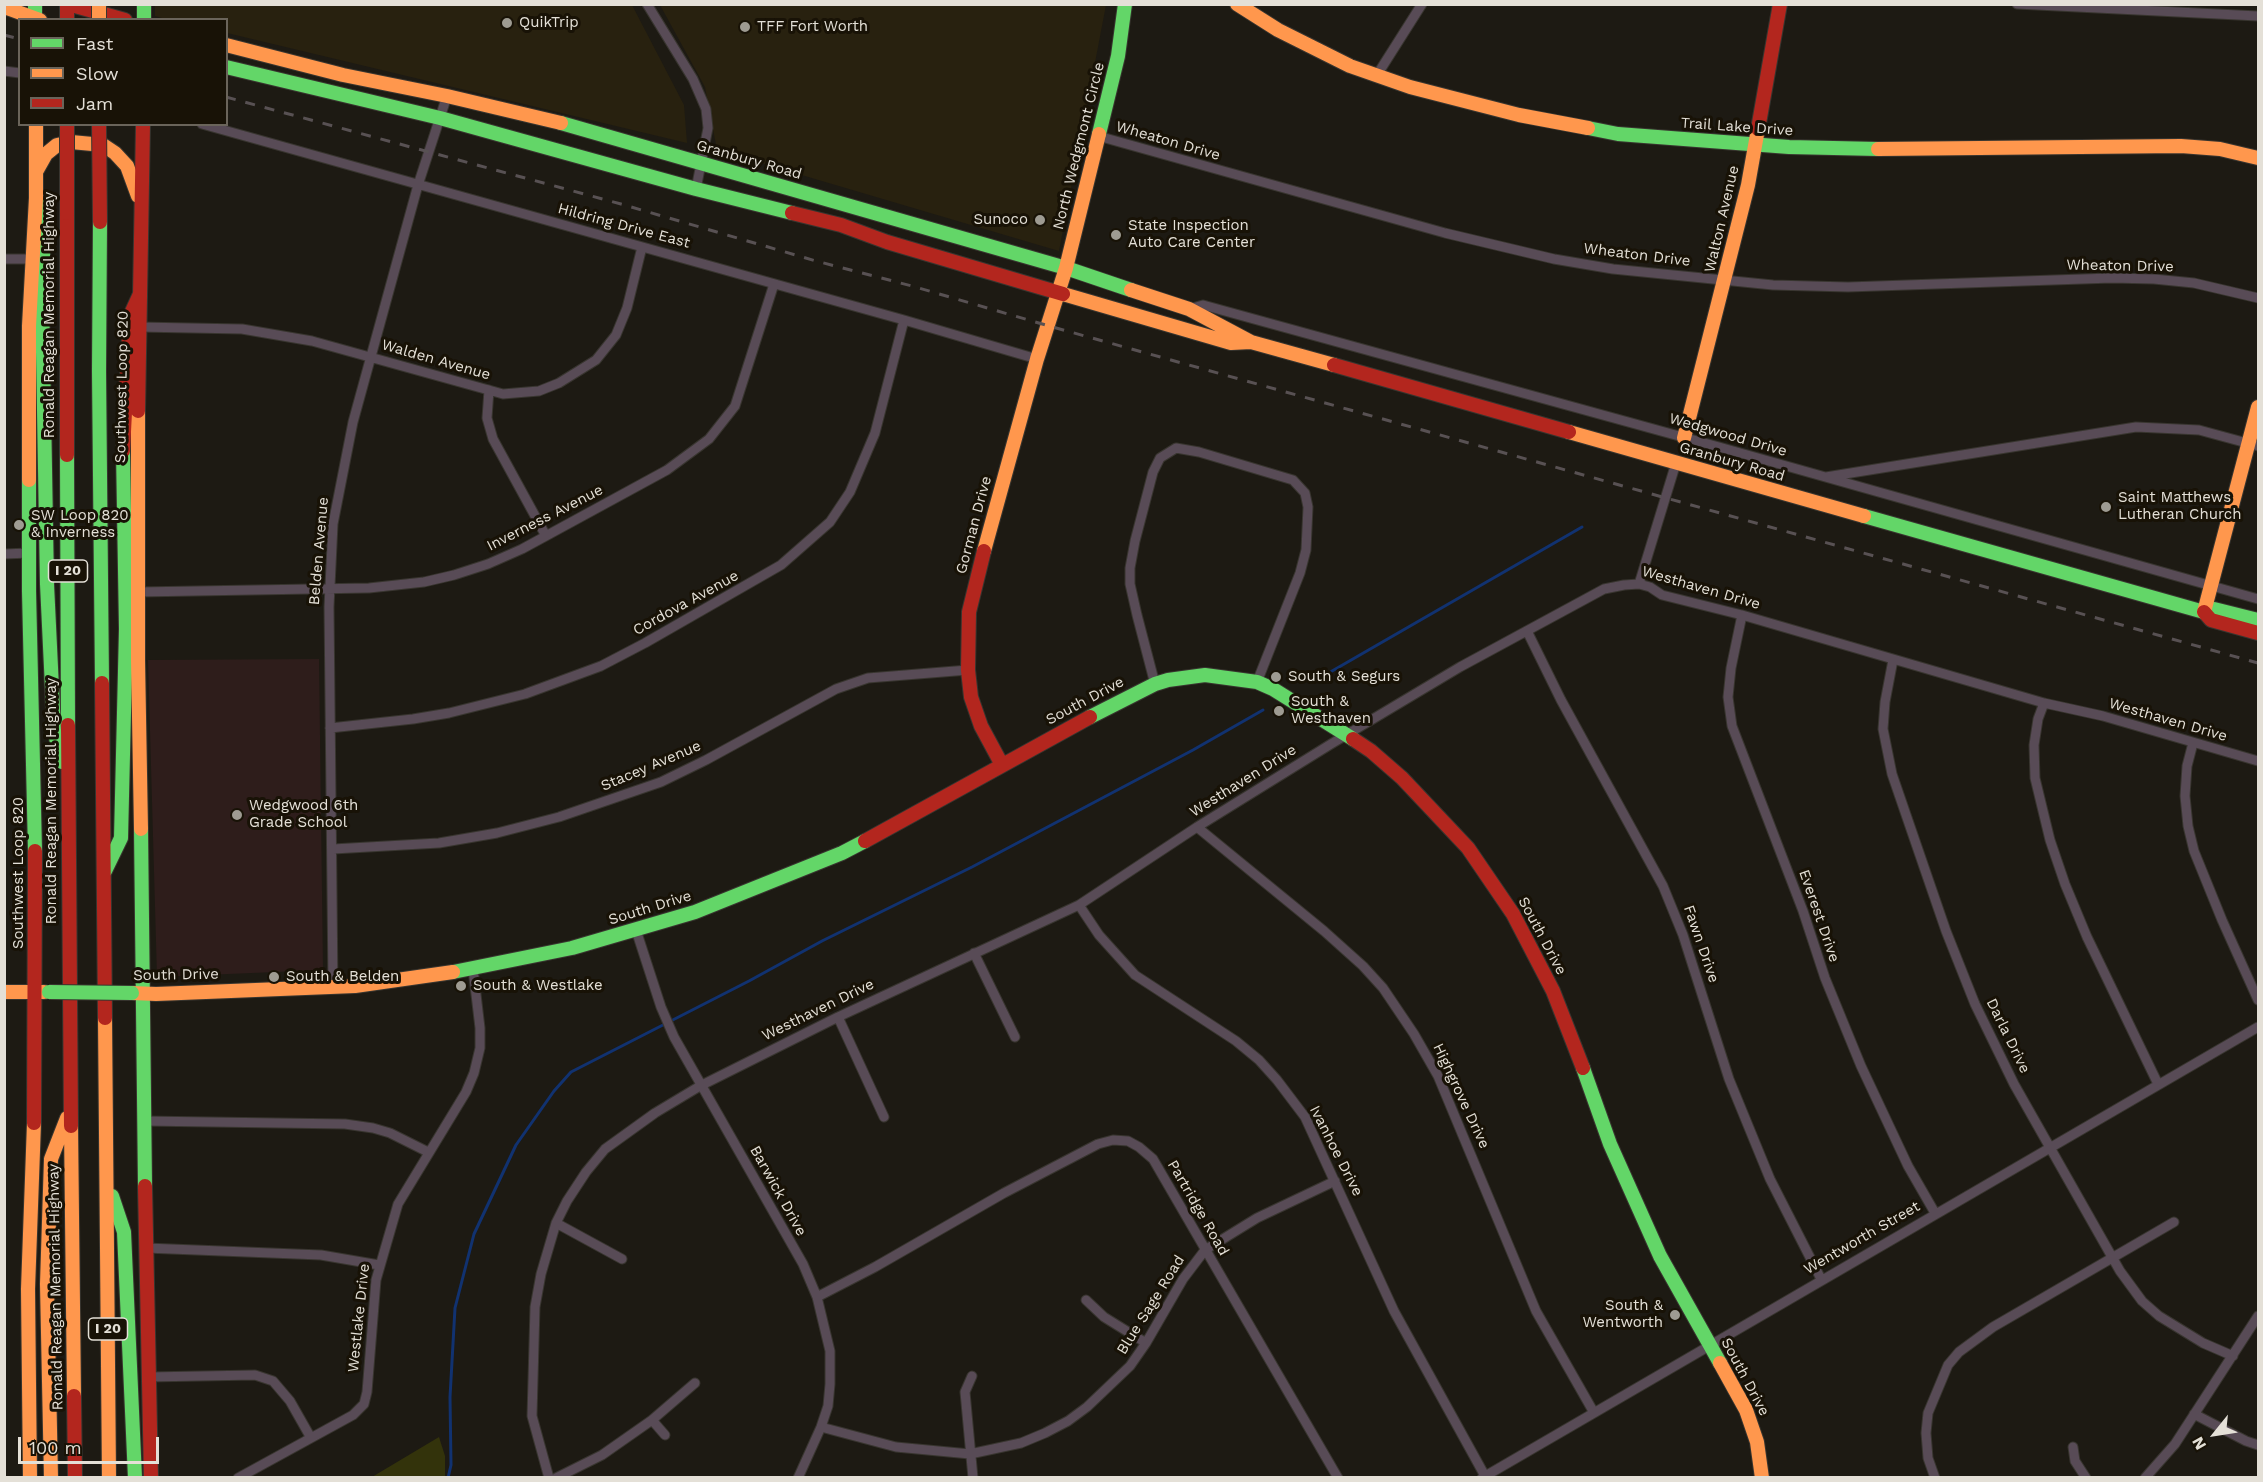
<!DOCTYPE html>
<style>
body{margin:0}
#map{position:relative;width:2263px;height:1482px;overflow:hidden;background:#1d1a13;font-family:"Work Sans",sans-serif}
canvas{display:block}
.frame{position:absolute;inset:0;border:6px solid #e4e0d7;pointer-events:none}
.legend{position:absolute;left:18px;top:18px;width:210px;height:108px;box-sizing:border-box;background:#181206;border:2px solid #6a645a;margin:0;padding:8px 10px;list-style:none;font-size:18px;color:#e4e0d7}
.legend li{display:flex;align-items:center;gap:12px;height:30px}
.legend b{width:30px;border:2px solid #6a645a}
.north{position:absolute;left:2185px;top:1404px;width:60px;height:60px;-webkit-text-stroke:4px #181206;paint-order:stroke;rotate:240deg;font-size:16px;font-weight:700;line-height:24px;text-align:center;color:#e4e0d7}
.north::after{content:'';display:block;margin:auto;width:21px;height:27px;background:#e4e0d7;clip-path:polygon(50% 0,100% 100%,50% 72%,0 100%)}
.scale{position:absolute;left:18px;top:1437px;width:141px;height:27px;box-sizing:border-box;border:3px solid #e4e0d7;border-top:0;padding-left:8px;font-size:18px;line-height:21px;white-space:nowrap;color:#e4e0d7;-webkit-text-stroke:4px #181206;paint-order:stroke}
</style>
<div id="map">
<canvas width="2263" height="1482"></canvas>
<div class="frame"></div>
<ul class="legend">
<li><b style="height:8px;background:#63d668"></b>Fast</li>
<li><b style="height:8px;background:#ff974d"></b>Slow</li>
<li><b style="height:8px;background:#b3261e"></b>Jam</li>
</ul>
<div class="north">N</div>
<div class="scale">100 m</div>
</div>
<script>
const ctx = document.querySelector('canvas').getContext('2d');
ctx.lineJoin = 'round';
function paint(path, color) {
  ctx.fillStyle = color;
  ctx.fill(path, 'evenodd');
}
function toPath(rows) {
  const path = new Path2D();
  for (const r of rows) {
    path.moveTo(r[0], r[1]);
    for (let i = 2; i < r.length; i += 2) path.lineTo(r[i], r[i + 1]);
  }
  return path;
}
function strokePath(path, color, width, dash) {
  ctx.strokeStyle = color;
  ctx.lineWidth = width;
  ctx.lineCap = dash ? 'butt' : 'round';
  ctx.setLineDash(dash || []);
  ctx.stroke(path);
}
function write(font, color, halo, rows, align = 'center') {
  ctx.font = font + ' "Work Sans",sans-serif';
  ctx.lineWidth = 6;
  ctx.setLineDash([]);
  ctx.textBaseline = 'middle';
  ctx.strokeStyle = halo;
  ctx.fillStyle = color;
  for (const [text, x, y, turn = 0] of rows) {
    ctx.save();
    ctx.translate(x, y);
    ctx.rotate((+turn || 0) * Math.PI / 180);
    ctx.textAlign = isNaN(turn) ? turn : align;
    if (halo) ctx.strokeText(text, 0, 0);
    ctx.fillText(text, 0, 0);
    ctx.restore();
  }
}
const built = toPath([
 [155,5,632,5,684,105,687,143,227,33,226,20,169,20,155,16],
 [660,5,1106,5,1059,251,717,150,705,87]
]);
const education = toPath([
 [319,659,323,970,157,977,148,660]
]);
const green = toPath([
 [439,1437,445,1456,445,1477,372,1477]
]);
const stream = toPath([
 [1313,682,1582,527],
 [448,1478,451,1465,450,1397,455,1308,474,1234,516,1145,554,1091,571,1072,749,981,822,941,972,867,1193,750,1263,710]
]);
const street = toPath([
 [647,4,693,79,706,109,708,128,696,189],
 [2017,4,2258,16],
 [4,71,20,73],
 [1377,75,1422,4],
 [202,124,904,320,1037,359],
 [1098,136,1445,233,1554,259,1613,269,1773,285,1848,287,2112,278,2154,279,2194,283,2258,298],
 [4,259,33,259],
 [1189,309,1203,305,1719,447,2258,599],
 [139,327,242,329,312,341,503,394,539,391,559,383,596,360,616,335,627,308,642,247],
 [489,390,487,418,493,439,546,536],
 [1826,477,2136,427,2199,430,2258,446],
 [4,554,29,553],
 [1639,584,1676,463],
 [138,592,369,588,424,582,454,575,488,564,522,549,667,470,709,439,735,406,774,284],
 [1742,615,1731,668,1728,697,1732,726,1803,911,1825,978,1861,1066,1908,1166,1935,1213],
 [1527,631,1561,700,1663,886,1683,935,1729,1079,1770,1179,1821,1279],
 [1893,660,1885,702,1883,729,1892,774,1946,931,1975,1004,2014,1084,2120,1271,2142,1301,2159,1316,2203,1343,2233,1356],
 [1155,684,1137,615,1130,584,1130,568,1135,541,1153,472,1160,458,1176,448,1199,452,1293,480,1305,493,1308,507,1306,550,1300,573,1257,682],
 [2044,703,2038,719,2034,745,2035,778,2050,840,2065,884,2087,937,2158,1084],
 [330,728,413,719,449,713,525,694,601,666,645,643,781,565,830,522,850,492,875,433,904,320],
 [2193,743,2187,766,2185,796,2188,826,2194,851,2222,920,2258,1000],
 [1197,827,1324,931,1363,966,1383,988,1414,1034,1438,1076,1536,1311,1593,1411],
 [333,849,439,843,497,833,559,817,661,782,706,760,836,689,868,678,968,670],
 [1079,905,1099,935,1135,975,1236,1041,1259,1060,1277,1080,1305,1117,1394,1311,1485,1476],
 [636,930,661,1007,674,1037,803,1264,817,1297,830,1351,830,1384,828,1406,821,1427,798,1478],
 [974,953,1015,1037],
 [333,988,329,607,333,524,353,422,418,185,447,96],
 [838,1017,884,1117],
 [144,1121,345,1124,373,1128,390,1133,428,1152],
 [556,1223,622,1259],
 [146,1248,321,1255,379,1265],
 [817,1297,875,1267,1004,1193,1098,1144,1113,1140,1128,1141,1139,1147,1153,1159,1338,1478],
 [1086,1300,1104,1317,1146,1343],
 [972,1376,965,1392,973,1478],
 [148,1377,255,1375,273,1381,290,1401,311,1438],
 [2194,1414,2246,1441,2258,1445],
 [652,1420,665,1435],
 [821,1427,896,1447,970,1454,1021,1443,1045,1433,1068,1421,1087,1407,1130,1366,1146,1343,1183,1279,1205,1250,1257,1218,1335,1181],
 [2073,1447,2075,1461,2086,1478],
 [238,1478,353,1415,364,1404,367,1392,376,1280,398,1204,466,1092,474,1073,480,1048,480,1028,473,969],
 [549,1478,532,1416,535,1307,541,1274,556,1223,567,1201,586,1172,605,1149,655,1113,700,1086,838,1017,1079,905,1197,827,1331,744,1460,667,1604,589,1624,585,1639,584,1650,587,1662,595,1742,615,2044,703,2103,716,2258,761],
 [556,1478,602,1455,652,1420,695,1383],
 [1482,1478,2258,1027],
 [1935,1478,1928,1458,1926,1433,1928,1413,1948,1365,1959,1352,1993,1327,2174,1222],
 [2145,1478,2175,1444,2258,1316]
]);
const fast = toPath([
 [35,4,35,20],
 [144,4,144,20],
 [226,67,440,118,696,189,792,213],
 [561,123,1066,268,1131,290],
 [1588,128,1618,134,1789,147,1878,149],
 [1099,134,1118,56,1125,4],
 [36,198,44,223,42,294,47,584,54,730,62,762],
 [100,222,99,371,102,683],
 [67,455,68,725],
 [29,480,29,591,35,851],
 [1864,516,2204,612,2214,609,2258,620],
 [1090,717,1155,684,1168,680,1205,675,1257,682,1273,689,1353,739],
 [141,829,145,1186],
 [105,871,121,838,126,629,123,451],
 [453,972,572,948,695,912,842,853,865,841],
 [1583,1068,1610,1144,1660,1256,1720,1363],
 [112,1196,124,1232,135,1478]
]);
const slow = toPath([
 [1237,4,1278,30,1350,66,1410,87,1519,115,1588,128],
 [4,7,40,20],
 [226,45,343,75,447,96,561,123],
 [1878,149,2181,146,2220,149,2258,158],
 [37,170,46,154,57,145,71,142,103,145,115,153,127,166,138,196],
 [1131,290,1189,309,1251,342],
 [1063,294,1231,343,1251,342,1334,365],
 [138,411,138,660,141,829],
 [1569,432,1864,516],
 [1684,438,1748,185,1758,129],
 [29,480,29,326,36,198,36,124],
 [984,551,1037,359,1066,268,1099,134],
 [2204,612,2258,407],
 [4,992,44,992],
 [132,993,156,994,355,986,453,972],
 [105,1018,109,1478],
 [71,1126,74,1396],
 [1720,1363,1746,1410,1757,1442,1762,1478],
 [30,1478,28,1289,34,1123],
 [51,1478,47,1284,51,1159,67,1118]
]);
const jam = toPath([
 [67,4,67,20],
 [68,4,125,20],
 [1758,129,1780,4],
 [67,213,67,455],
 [792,213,841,225,887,242,1063,294],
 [1334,365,1569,432],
 [138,411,143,124],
 [123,451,130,316,140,294],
 [984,551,969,612,968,670,971,697,981,726,1002,765],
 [2204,612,2211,620,2258,633],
 [102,683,105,1018],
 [68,725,71,1126],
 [1353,739,1371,751,1402,778,1468,848,1513,914,1553,991,1583,1068],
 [865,841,1090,717],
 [34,1123,35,851],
 [145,1186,151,1478],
 [74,1396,75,1478]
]);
const rail = toPath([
 [4,35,20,39],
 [226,97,621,204,816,261,912,286,1049,326,2258,663]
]);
const fastBridge = toPath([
 [49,992,132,993]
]);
const slowBridge = toPath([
 [99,4,99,20]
]);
const jamBridge = toPath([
 [67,124,67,213],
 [99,124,100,222]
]);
const markers = [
 [507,23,6,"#9e9b92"],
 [745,27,6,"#9e9b92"],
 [1040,220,6,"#9e9b92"],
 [1116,235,6,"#9e9b92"],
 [2106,507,6,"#9e9b92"],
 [19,525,6,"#9e9b92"],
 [1276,677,6,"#9e9b92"],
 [1279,711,6,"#9e9b92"],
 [237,815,6,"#9e9b92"],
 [274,977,6,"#9e9b92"],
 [461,986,6,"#9e9b92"],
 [1675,1315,6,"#9e9b92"]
];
const shields = [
 [68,571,39],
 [108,1329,39]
];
const shieldNames = [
 ["I 20",68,571],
 ["I 20",108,1329]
];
const poiNames = [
 ["QuikTrip",519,23],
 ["TFF Fort Worth",757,27],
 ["Sunoco",1028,220,"right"],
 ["State Inspection",1128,226],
 ["Auto Care Center",1128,243],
 ["Saint Matthews",2118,498],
 ["Lutheran Church",2118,515],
 ["SW Loop 820",31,516],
 ["& Inverness",31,533],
 ["South & Segurs",1288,677],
 ["South &",1291,702],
 ["Westhaven",1291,719],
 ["Wedgwood 6th",249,806],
 ["Grade School",249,823],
 ["South & Belden",286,977],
 ["South & Westlake",473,986],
 ["South &",1663,1306,"right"],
 ["Wentworth",1663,1323,"right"]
];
const streetNames = [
 ["Trail Lake Drive",1737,127,4],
 ["Wheaton Drive",1168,141,16],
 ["North Wedgmont Circle",1079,146,-76],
 ["Granbury Road",749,160,16],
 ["Walton Avenue",1722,219,-77],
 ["Hildring Drive East",624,226,15],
 ["Wheaton Drive",1637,255,7],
 ["Wheaton Drive",2120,266,1],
 ["Ronald Reagan Memorial Highway",50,315,-90],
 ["Walden Avenue",436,360,16],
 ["Southwest Loop 820",122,387,-89],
 ["Wedgwood Drive",1728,435,16],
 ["Granbury Road",1732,462,16],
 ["Inverness Avenue",545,518,-27],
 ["Gorman Drive",974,525,-75],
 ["Belden Avenue",319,551,-85],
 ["Westhaven Drive",1701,588,16],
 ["Cordova Avenue",686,603,-29],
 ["South Drive",1085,701,-28],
 ["Westhaven Drive",2168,720,16],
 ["Stacey Avenue",651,766,-23],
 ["Westhaven Drive",1243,781,-32],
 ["Ronald Reagan Memorial Highway",52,801,-90],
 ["Southwest Loop 820",19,873,-90],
 ["South Drive",650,908,-17],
 ["Everest Drive",1819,916,71],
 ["South Drive",1542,936,62],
 ["Fawn Drive",1701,944,71],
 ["South Drive",176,975,-1],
 ["Westhaven Drive",818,1010,-26],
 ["Darla Drive",2008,1036,64],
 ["Highgrove Drive",1461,1096,65],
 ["Ivanhoe Drive",1336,1151,63],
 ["Barwick Drive",778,1191,61],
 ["Partridge Road",1198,1208,60],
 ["Wentworth Street",1862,1238,-30],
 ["Ronald Reagan Memorial Highway",56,1287,-91],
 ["Blue Sage Road",1151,1305,-58],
 ["Westlake Drive",359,1318,-84],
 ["South Drive",1745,1377,62]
];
paint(built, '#28210f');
paint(education, '#2e1d1b');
paint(green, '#33330b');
strokePath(stream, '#113270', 3);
strokePath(street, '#38352f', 11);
strokePath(fast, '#38352f', 16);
strokePath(slow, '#38352f', 16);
strokePath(jam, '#38352f', 16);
strokePath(street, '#584b56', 9);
strokePath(fast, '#63d668', 14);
strokePath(slow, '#ff974d', 14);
strokePath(jam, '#b3261e', 14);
strokePath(rail, '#585153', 3, [10, 10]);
strokePath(fastBridge, '#38352f', 16, []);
strokePath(slowBridge, '#38352f', 16, []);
strokePath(jamBridge, '#38352f', 16, []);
strokePath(fastBridge, '#63d668', 14);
strokePath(slowBridge, '#ff974d', 14);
strokePath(jamBridge, '#b3261e', 14);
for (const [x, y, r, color] of markers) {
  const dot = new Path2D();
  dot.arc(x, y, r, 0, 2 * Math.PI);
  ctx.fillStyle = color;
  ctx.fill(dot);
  strokePath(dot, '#181206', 2);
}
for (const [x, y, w] of shields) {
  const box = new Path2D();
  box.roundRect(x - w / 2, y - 11, w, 22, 4.5);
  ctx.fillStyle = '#181206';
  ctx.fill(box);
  strokePath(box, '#e4e0d7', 1.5);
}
write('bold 14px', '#e4e0d7', null, shieldNames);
write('15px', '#e4e0d7', '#181206', poiNames, 'left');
write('15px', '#e4e0d7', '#181206', streetNames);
</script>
